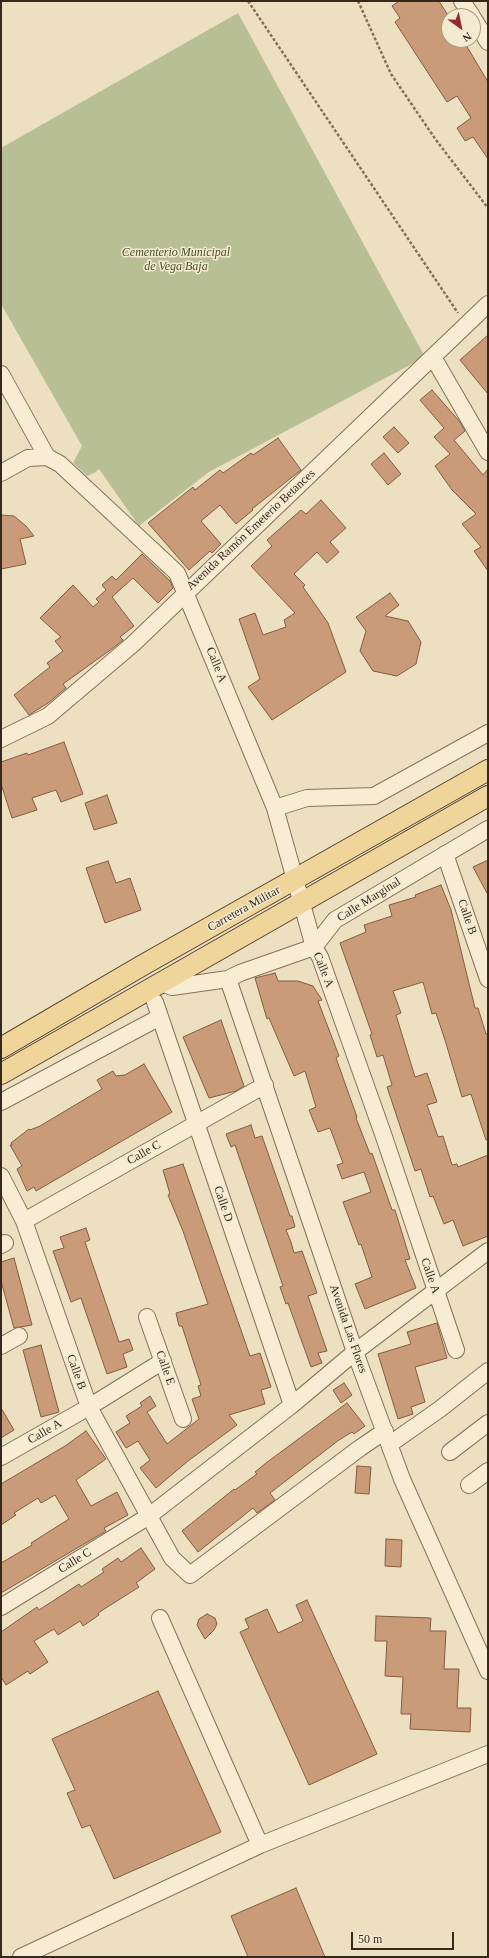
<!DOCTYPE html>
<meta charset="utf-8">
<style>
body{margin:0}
#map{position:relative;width:489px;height:1958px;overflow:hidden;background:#ece0c1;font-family:"Times New Roman",serif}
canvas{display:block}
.frame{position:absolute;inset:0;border:2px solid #35291d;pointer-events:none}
.north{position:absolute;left:441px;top:8px;width:40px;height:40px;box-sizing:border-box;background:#f4ead1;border:1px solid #a89d89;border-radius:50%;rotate:147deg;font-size:11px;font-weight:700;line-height:16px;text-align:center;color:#35291d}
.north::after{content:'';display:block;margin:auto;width:14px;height:18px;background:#922b2b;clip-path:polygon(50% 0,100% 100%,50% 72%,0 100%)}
.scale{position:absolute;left:351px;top:1932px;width:103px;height:18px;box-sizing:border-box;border:2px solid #35291d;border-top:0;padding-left:5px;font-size:12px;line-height:14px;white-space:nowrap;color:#35291d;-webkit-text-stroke:3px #f4ead1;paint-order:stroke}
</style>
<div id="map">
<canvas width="489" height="1958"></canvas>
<div class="frame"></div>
<div class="north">N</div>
<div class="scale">50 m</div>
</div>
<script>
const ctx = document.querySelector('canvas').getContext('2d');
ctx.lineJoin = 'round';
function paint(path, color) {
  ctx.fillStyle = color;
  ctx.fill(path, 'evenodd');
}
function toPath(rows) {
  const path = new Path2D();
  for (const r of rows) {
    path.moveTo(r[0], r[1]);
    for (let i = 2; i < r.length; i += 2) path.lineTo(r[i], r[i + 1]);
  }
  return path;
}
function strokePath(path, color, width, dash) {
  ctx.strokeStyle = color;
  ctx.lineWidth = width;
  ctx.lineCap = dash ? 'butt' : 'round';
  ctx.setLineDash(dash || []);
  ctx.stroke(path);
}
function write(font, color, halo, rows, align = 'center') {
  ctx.font = font + ' "Times New Roman",serif';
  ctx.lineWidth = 3;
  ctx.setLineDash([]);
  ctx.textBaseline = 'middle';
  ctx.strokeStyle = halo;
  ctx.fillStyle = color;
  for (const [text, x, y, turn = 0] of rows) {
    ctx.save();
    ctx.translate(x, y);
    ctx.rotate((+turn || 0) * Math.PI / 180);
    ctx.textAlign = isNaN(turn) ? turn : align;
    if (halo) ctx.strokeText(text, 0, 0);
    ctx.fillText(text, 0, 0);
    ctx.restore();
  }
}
const cemetery = toPath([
 [238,13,425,357,209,472,139,526,99,469,94,473,87,476,73,463,82,446,1,304,1,148]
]);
const building = toPath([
 [399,1,439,1,449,17,449,40,463,40,488,82,488,159,473,137,465,141,457,128,471,118,457,96,447,102,395,22,400,18,392,6,399,1],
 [488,335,488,394,460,360,488,335],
 [432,390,460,422,465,431,454,440,483,475,488,469,488,571,474,551,481,547,462,524,476,514,452,490,435,466,450,454,434,437,444,428,420,400,432,390],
 [394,427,409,443,398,453,383,437,394,427],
 [278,438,301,470,252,509,253,510,236,524,220,505,201,521,221,544,212,553,210,551,189,570,148,523,193,487,195,490,220,470,223,473,251,453,253,455,278,438],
 [384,453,401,474,388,485,371,464,384,453],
 [321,500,346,528,330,542,339,552,327,563,317,552,294,574,305,585,303,587,328,623,346,672,272,720,248,687,260,679,239,619,255,613,263,635,286,627,284,620,295,613,251,566,272,546,267,540,301,510,306,514,321,500],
 [1,515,14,516,26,526,34,536,20,539,26,564,1,569,1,515],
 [142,554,170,581,173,588,158,603,133,578,112,597,134,626,120,637,123,640,113,648,63,684,66,688,48,703,29,715,14,695,50,667,47,663,63,651,55,641,61,637,40,618,73,585,93,607,99,602,96,599,106,590,102,585,112,576,116,580,142,554],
 [390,593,399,605,385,616,408,621,421,642,416,664,397,676,373,671,360,651,366,631,356,617,390,593],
 [64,742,83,794,61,802,56,790,32,798,37,810,12,818,1,784,1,762,27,753,28,755,64,742],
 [107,795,117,823,94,830,85,803,107,795],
 [488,860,488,895,473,867,488,860],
 [108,861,116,883,130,878,141,910,105,923,86,868,108,861],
 [441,885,451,910,475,1008,478,1008,486,1034,488,1033,488,1140,486,1140,471,1094,462,1097,445,1040,436,1013,432,1014,423,982,393,991,401,1013,396,1015,415,1077,427,1073,437,1102,427,1105,438,1137,443,1136,452,1165,457,1164,458,1167,488,1155,488,1236,463,1246,453,1220,444,1224,433,1196,430,1197,421,1169,415,1171,387,1087,392,1085,383,1055,377,1057,370,1035,372,1034,340,943,366,932,364,925,392,916,389,905,416,897,415,895,441,885],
 [275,973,278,981,298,981,313,986,322,1000,318,1001,339,1056,336,1058,357,1117,356,1118,370,1154,372,1153,392,1210,395,1210,410,1259,405,1260,416,1288,365,1309,355,1284,372,1277,361,1244,359,1245,343,1202,371,1192,364,1172,342,1179,337,1165,343,1163,330,1128,318,1132,309,1110,316,1107,305,1071,294,1076,269,1018,267,1019,255,978,275,973],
 [221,1020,244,1086,236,1091,209,1098,183,1037,221,1020],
 [144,1064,172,1112,36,1191,34,1187,27,1191,17,1169,22,1166,10,1145,12,1145,11,1143,29,1129,30,1130,40,1126,102,1089,97,1080,113,1071,116,1076,125,1075,144,1064],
 [251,1125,255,1138,262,1136,290,1216,292,1216,295,1227,286,1230,291,1242,294,1253,302,1251,317,1293,308,1296,327,1351,318,1353,322,1363,311,1367,288,1303,286,1304,280,1287,283,1286,235,1145,231,1147,226,1134,251,1125],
 [183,1164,250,1356,260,1353,271,1387,261,1390,265,1404,229,1415,237,1425,188,1461,156,1488,140,1468,150,1460,138,1441,126,1448,116,1432,130,1423,126,1416,142,1406,140,1403,150,1396,156,1406,147,1412,167,1444,199,1419,192,1399,201,1396,198,1386,201,1385,182,1326,179,1326,176,1313,208,1304,183,1231,168,1195,170,1194,163,1170,183,1164],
 [86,1228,90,1240,85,1242,119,1342,129,1339,133,1350,123,1354,127,1367,107,1374,81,1298,71,1302,53,1251,64,1248,60,1237,86,1228],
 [14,1258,32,1325,14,1328,1,1281,1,1262,14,1258],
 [437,1323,447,1358,415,1367,425,1402,411,1407,413,1414,398,1419,378,1354,411,1344,407,1332,437,1323],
 [41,1345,59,1412,41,1417,23,1350,41,1345],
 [344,1383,352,1395,341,1403,333,1390,344,1383],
 [347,1403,365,1426,354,1434,352,1432,339,1440,270,1493,275,1500,257,1513,253,1508,198,1552,182,1531,234,1489,235,1490,257,1474,255,1472,266,1463,347,1403],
 [1,1408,14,1430,1,1438,1,1408],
 [86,1431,106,1459,76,1480,91,1506,117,1492,128,1515,104,1528,106,1531,1,1593,1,1563,32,1545,31,1543,69,1519,55,1495,41,1503,38,1498,14,1513,16,1515,1,1525,1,1484,65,1446,86,1431],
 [357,1466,371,1467,369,1494,355,1493,357,1466],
 [386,1539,402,1540,401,1567,385,1566,386,1539],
 [141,1548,155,1569,136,1583,139,1587,98,1613,99,1615,83,1626,80,1621,58,1635,54,1629,34,1641,48,1662,30,1674,28,1671,6,1685,1,1677,1,1632,37,1607,39,1610,79,1584,81,1587,104,1572,102,1569,118,1558,121,1562,141,1548],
 [307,1600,377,1754,309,1785,240,1632,249,1628,245,1619,267,1609,278,1633,303,1621,296,1605,307,1600],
 [207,1614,215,1618,217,1624,214,1630,205,1639,197,1625,199,1619,207,1614],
 [376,1616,431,1618,430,1631,446,1631,444,1669,459,1669,457,1708,471,1708,470,1732,410,1729,411,1714,401,1714,403,1677,385,1676,387,1641,375,1641,376,1616],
 [158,1691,221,1832,114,1879,90,1825,82,1828,67,1793,75,1790,52,1739,158,1691],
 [296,1888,325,1957,248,1957,231,1916,296,1888]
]);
const path = toPath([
 [248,1,458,313],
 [358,1,391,74,436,140,488,208]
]);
const minor = toPath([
 [462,1,472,16],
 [473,18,488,42],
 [433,357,488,452],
 [1,374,47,457],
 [1,473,28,458,47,457,60,464,177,573,275,808,314,947,320,957,382,1131,456,1350],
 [1,739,48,716,133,644,488,304],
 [275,808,307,798,374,796,488,733],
 [445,854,488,979],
 [228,979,355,1352,402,1479,488,1671],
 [160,982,172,987,228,979,240,973,314,947,335,920,488,829],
 [155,1002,292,1405],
 [1,1102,160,1017],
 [1,1176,24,1221,89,1407,172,1558,190,1575,360,1448,385,1431],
 [24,1221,265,1085],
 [1,1245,5,1243],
 [147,1317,183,1419],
 [1,1346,19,1336],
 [390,1444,440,1409,488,1371],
 [450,1452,488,1423],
 [1,1457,89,1407,163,1361],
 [469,1485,488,1471],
 [1,1607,149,1516,292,1405,355,1352,488,1251],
 [160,1618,260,1845],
 [21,1957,260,1845,488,1754]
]);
const major = toPath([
 [1,1048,143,965,488,770],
 [1,1074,488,796]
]);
const parkNames = [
 ["Cementerio Municipal",176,253],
 ["de Vega Baja",176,267]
];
const streetNames = [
 ["Avenida Ramón Emeterio Betances",251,530,-43],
 ["Calle A",216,665,68],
 ["Calle Marginal",369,900,-32],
 ["Carretera Militar",244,909,-29],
 ["Calle B",467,917,71],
 ["Calle A",323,970,68],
 ["Calle C",144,1153,-30],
 ["Calle D",223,1204,71],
 ["Calle A",430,1276,71],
 ["Avenida Las Flores",348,1329,71],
 ["Calle E",165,1368,70],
 ["Calle B",76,1372,70],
 ["Calle A",45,1432,-30],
 ["Calle C",75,1561,-32]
];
paint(cemetery, '#b9bf95');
paint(building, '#c99b78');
strokePath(building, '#845b40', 1);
strokePath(minor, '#857159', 18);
strokePath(major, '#533f2e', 22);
strokePath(path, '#857159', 2.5, [3, 2]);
strokePath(minor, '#f8edd4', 16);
strokePath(major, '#efd59a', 20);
write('italic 12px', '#465124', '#f4ead1', parkNames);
write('12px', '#35291d', '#f4ead1', streetNames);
</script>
